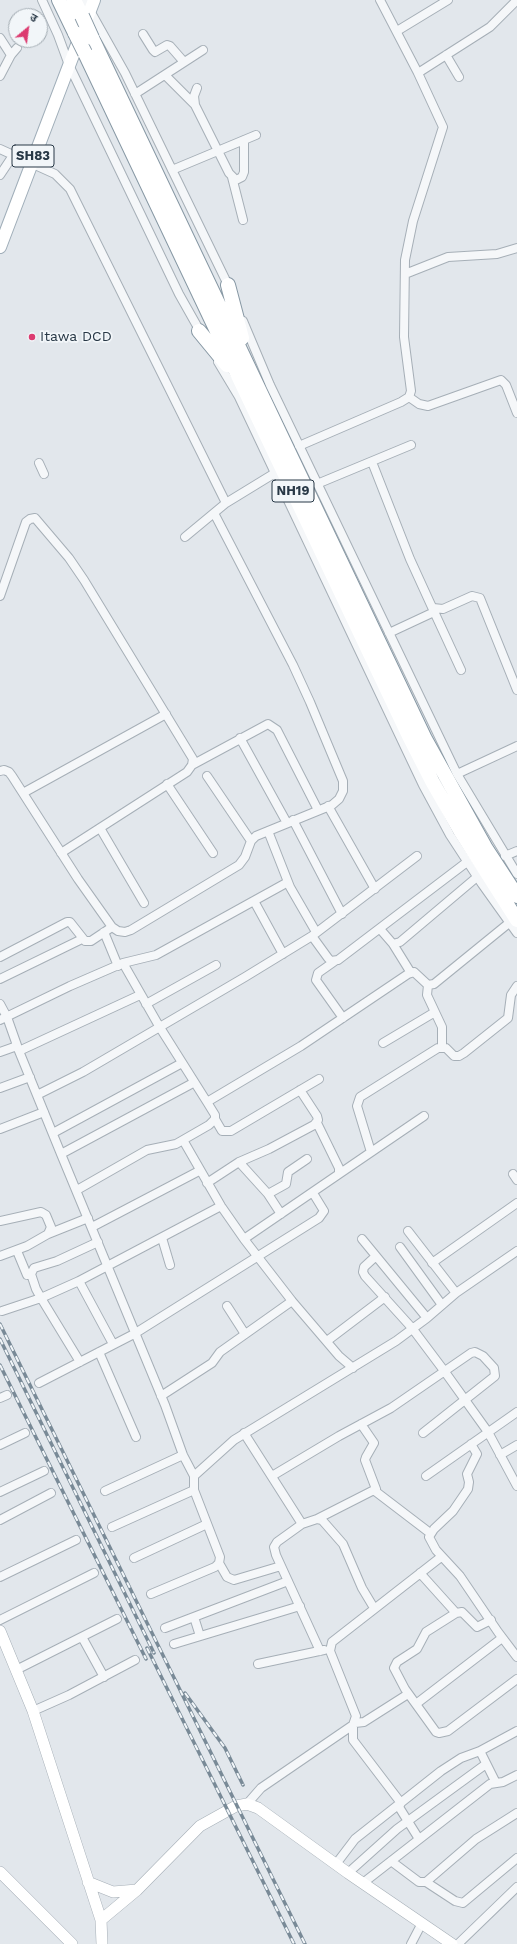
<!DOCTYPE html>
<meta charset="utf-8">
<style>
body{margin:0}
#map{position:relative;width:517px;height:1944px;overflow:hidden;background:#e2e7ec;font-family:"Work Sans","Noto Sans Devanagari",sans-serif}
canvas{display:block}
.north{position:absolute;left:8px;top:8px;width:40px;height:40px;box-sizing:border-box;background:#f2f6f9;border:1px solid #a1aab1;border-radius:50%;rotate:29deg;font-size:11px;font-weight:700;line-height:16px;text-align:center;color:#283846}
.north::after{content:'';display:block;margin:auto;width:14px;height:18px;background:#dc3b70;clip-path:polygon(50% 0,100% 100%,50% 72%,0 100%)}
</style>
<div id="map">
<canvas width="517" height="1944"></canvas>
<div class="north">उ</div>
</div>
<script>
const ctx = document.querySelector('canvas').getContext('2d');
ctx.lineJoin = 'round';
function toPath(rows) {
  const path = new Path2D();
  for (const r of rows) {
    path.moveTo(r[0], r[1]);
    for (let i = 2; i < r.length; i += 2) path.lineTo(r[i], r[i + 1]);
  }
  return path;
}
function strokePath(path, color, width, dash) {
  ctx.strokeStyle = color;
  ctx.lineWidth = width;
  ctx.lineCap = dash ? 'butt' : 'round';
  ctx.setLineDash(dash || []);
  ctx.stroke(path);
}
function write(font, color, halo, rows, align = 'center') {
  ctx.font = font + ' "Work Sans",sans-serif';
  ctx.lineWidth = 3.5;
  ctx.setLineDash([]);
  ctx.textBaseline = 'middle';
  ctx.strokeStyle = halo;
  ctx.fillStyle = color;
  for (const [text, x, y, turn = 0] of rows) {
    ctx.save();
    ctx.translate(x, y);
    ctx.rotate((+turn || 0) * Math.PI / 180);
    ctx.textAlign = isNaN(turn) ? turn : align;
    if (halo) ctx.strokeText(text, 0, 0);
    ctx.fillText(text, 0, 0);
    ctx.restore();
  }
}
const street = toPath([
 [42,0,58,35,69,65,179,294,201,333],
 [84,0,125,73,230,289],
 [397,31,448,0],
 [143,34,153,50,155,52,167,45,170,46,184,62],
 [0,38,11,55],
 [446,55,459,77],
 [418,73,490,27,517,0],
 [165,75,195,105],
 [0,76,11,55,17,48],
 [197,88,194,96,195,105,229,173,236,180,242,177,244,172,244,140],
 [135,94,203,50],
 [0,149,55,174,70,189,226,503],
 [172,170,256,135],
 [0,175,14,154],
 [232,177,243,220],
 [405,274,448,257,497,254,517,248],
 [243,321,270,385,457,774,517,874],
 [218,362,239,397,423,785,450,835,482,884,517,933],
 [409,397,419,404,428,406,501,380,506,385,517,413],
 [299,446,401,402,409,397,411,391,404,337,405,260,413,221,443,127,418,73,380,0],
 [372,462,410,559,431,605,433,608,443,609,472,596,480,598,517,690],
 [39,463,44,474],
 [317,484,411,445],
 [185,537,226,503,275,473],
 [0,596,26,522,30,519,35,518,69,558,84,580,193,759,192,765,187,772,61,853],
 [431,605,461,670],
 [389,633,434,612],
 [240,738,287,823],
 [192,765,268,724,277,730,318,810],
 [0,771,4,770,9,772,12,776,78,879,112,927,118,931,125,932,131,930,239,865,245,857,251,841,256,836,332,805,339,799,343,791,343,781,310,702,293,665,214,513],
 [457,774,517,746],
 [207,776,251,841],
 [167,784,213,853],
 [23,793,166,714],
 [328,806,375,889],
 [293,820,342,914],
 [100,828,144,903],
 [268,831,290,887,316,932],
 [505,856,517,851],
 [254,901,283,954],
 [380,929,393,944,400,942,477,877],
 [104,932,118,966],
 [312,936,328,958,331,961,338,960,467,862],
 [393,944,411,973],
 [0,957,67,922,70,922,85,941,91,941,112,927],
 [335,961,318,973,316,980,343,1018],
 [0,979,82,939],
 [428,985,427,995,442,1027,442,1047],
 [0,1004,7,1017,19,1051,61,1154,165,1405,183,1455,194,1476,194,1490,220,1557,219,1563,215,1567,151,1594],
 [146,1004,216,965],
 [0,1020,70,986,123,963,156,955,288,882],
 [383,1043,435,1012],
 [19,1051,140,995],
 [0,1052,17,1046],
 [0,1088,30,1077],
 [37,1095,83,1072,245,977,312,936,417,856],
 [207,1102,301,1046,408,974,414,972,428,985,434,984,509,923],
 [215,1119,222,1131,231,1131,319,1079],
 [0,1129,44,1112],
 [53,1133,182,1063],
 [183,1140,221,1206,244,1239,292,1301,339,1356,353,1368],
 [371,1152,357,1106,360,1097,438,1048,446,1048,454,1056,459,1056,464,1053,508,1018,511,995,517,986],
 [61,1154,193,1083],
 [239,1162,268,1194,281,1214],
 [339,1174,424,1116],
 [513,1174,517,1180],
 [207,1183,239,1162,269,1149,314,1125,318,1120,317,1116,300,1090],
 [77,1190,147,1150,176,1144,209,1125,215,1119,215,1115,207,1102,159,1026,123,963],
 [268,1194,286,1184,288,1172,307,1159],
 [0,1221,41,1212,46,1215,51,1227,48,1234,27,1246,0,1256],
 [92,1227,199,1171],
 [408,1231,456,1293],
 [48,1234,88,1218],
 [162,1238,170,1265],
 [244,1239,339,1174,339,1168,317,1123],
 [362,1239,427,1318],
 [400,1247,442,1305],
 [17,1251,27,1275],
 [376,1256,364,1267,363,1272,365,1276,412,1328,445,1372,488,1432,517,1486],
 [432,1263,517,1203],
 [79,1281,113,1344],
 [227,1306,245,1334],
 [2,1311,41,1298,79,1281,221,1206],
 [327,1341,385,1297],
 [99,1352,136,1437],
 [80,1362,41,1298,36,1289,31,1274,34,1268,57,1261,98,1242],
 [39,1383,134,1334,319,1218,324,1211,313,1193],
 [161,1396,212,1363,220,1352,292,1301],
 [0,1398,7,1395],
 [244,1433,302,1524],
 [471,1444,477,1454,467,1474,469,1482,468,1489,453,1511,434,1529,429,1537,436,1550,460,1576,498,1632,517,1657],
 [0,1445,25,1433],
 [500,1455,517,1445],
 [194,1476,234,1440,396,1341,427,1318,456,1293,517,1251],
 [272,1476,339,1436,391,1408,471,1353,475,1352,483,1356,494,1368,495,1376,423,1433],
 [426,1476,517,1412],
 [105,1491,183,1455],
 [375,1491,430,1533],
 [0,1492,44,1471],
 [317,1519,376,1489,365,1460,366,1457,374,1443,361,1424],
 [0,1520,51,1493],
 [112,1527,194,1490],
 [134,1558,207,1524],
 [219,1563,227,1577,234,1580,281,1566],
 [420,1573,456,1613],
 [0,1577,76,1540],
 [194,1617,200,1636],
 [0,1620,94,1573],
 [491,1620,477,1627,462,1612,456,1613,426,1632,417,1649,397,1662,394,1668,405,1689,436,1732,439,1733,448,1731,517,1679],
 [165,1628,288,1581],
 [82,1637,104,1677],
 [174,1644,300,1606],
 [320,1651,276,1555,274,1547,277,1542,302,1524,317,1519,322,1520,343,1544,362,1588,374,1608],
 [258,1664,324,1650],
 [16,1670,117,1619],
 [416,1704,502,1638],
 [33,1711,69,1695,135,1660],
 [355,1723,364,1722,408,1694],
 [353,1725,353,1740,401,1803,399,1807,419,1839],
 [480,1751,496,1783],
 [247,1804,261,1788,353,1725,356,1716,330,1651,332,1642,441,1557],
 [391,1861,419,1882,426,1882,476,1839,517,1813],
 [336,1864,355,1839,441,1771,461,1758,480,1751,517,1731],
 [348,1873,397,1829,486,1764],
 [426,1882,455,1901,463,1903,517,1858],
 [363,1883,490,1784,503,1782,517,1775],
 [411,1944,422,1923],
 [458,1944,517,1887]
]);
const secondary = toPath([
 [0,1631,33,1711,101,1920,102,1944],
 [0,1872,72,1944],
 [88,1882,113,1892,137,1890],
 [101,1920,137,1890,200,1826,236,1806,247,1804,258,1808,348,1873,452,1944]
]);
const primary = toPath([
 [0,247,94,0]
]);
const highway = toPath([
 [59,0,75,33],
 [74,0,82,16],
 [92,38,425,739,485,847,517,896],
 [85,53,409,736,432,781,461,832,517,920],
 [228,285,242,338],
 [199,331,227,365]
]);
const rail = toPath([
 [0,1324,305,1944],
 [0,1339,154,1653],
 [0,1365,146,1659],
 [147,1648,294,1944],
 [185,1693,225,1748,243,1785]
]);
const highwayBridge = toPath([
 [82,16,92,38],
 [75,33,85,53]
]);
const markers = [
 [32,337,4,"#dc3b70"]
];
const shields = [
 [33,156,42],
 [293,491,42]
];
const shieldNames = [
 ["SH83",33,156],
 ["NH19",293,491]
];
const poiNames = [
 ["Itawa DCD",40,337]
];
strokePath(street, '#a6afb7', 10);
strokePath(secondary, '#a6afb7', 12);
strokePath(primary, '#a0aeb9', 14);
strokePath(highway, '#8798a4', 16);
strokePath(street, '#f5f7f9', 8);
strokePath(secondary, '#fff', 11);
strokePath(primary, '#fff', 12);
strokePath(highway, '#fff', 14);
strokePath(rail, '#798a97', 3.5);
strokePath(rail, '#f2f6f9', 2, [6]);
strokePath(highwayBridge, '#8798a4', 16, []);
strokePath(highwayBridge, '#fff', 14);
for (const [x, y, r, color] of markers) {
  const dot = new Path2D();
  dot.arc(x, y, r, 0, 2 * Math.PI);
  ctx.fillStyle = color;
  ctx.fill(dot);
  strokePath(dot, '#f2f6f9', 1.5);
}
for (const [x, y, w] of shields) {
  const box = new Path2D();
  box.roundRect(x - w / 2, y - 11, w, 22, 3);
  ctx.fillStyle = '#f2f6f9';
  ctx.fill(box);
  strokePath(box, '#283846', 1);
}
write('bold 13px', '#283846', null, shieldNames);
write('14px', '#283846', '#f2f6f9', poiNames, 'left');
</script>
